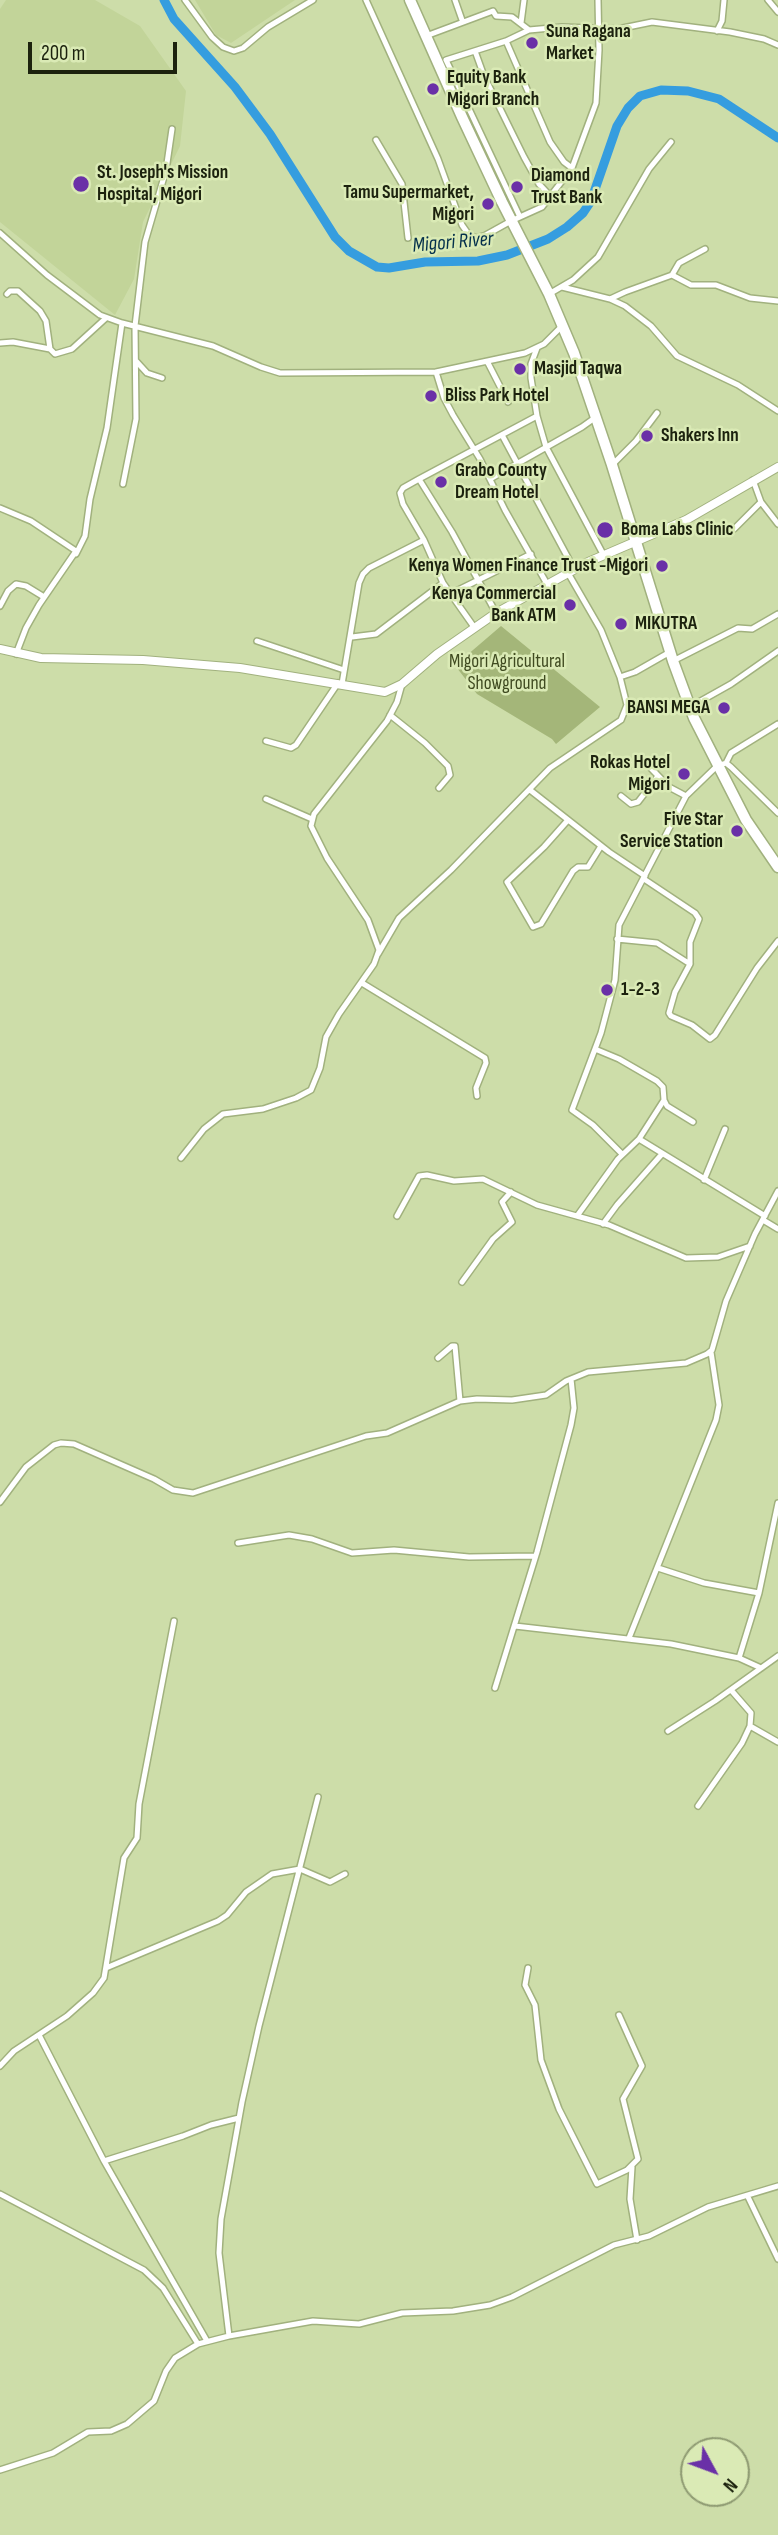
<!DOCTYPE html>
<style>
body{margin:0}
#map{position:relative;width:778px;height:2535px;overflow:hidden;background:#cddda9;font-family:"Sofia Sans Condensed",sans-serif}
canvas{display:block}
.north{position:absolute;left:680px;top:2437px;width:70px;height:70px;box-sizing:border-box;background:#daeab5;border:2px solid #8e9a72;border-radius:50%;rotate:131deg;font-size:19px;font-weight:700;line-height:28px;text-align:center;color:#1c220e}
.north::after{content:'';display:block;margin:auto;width:24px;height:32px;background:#6a30a7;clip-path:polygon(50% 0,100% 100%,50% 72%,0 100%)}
.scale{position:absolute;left:28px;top:42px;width:149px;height:32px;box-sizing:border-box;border:4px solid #1c220e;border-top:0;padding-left:9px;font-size:21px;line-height:24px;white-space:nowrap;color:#1c220e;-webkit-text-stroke:5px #daeab5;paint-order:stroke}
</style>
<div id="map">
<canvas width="778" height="2535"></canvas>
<div class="north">N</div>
<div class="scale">200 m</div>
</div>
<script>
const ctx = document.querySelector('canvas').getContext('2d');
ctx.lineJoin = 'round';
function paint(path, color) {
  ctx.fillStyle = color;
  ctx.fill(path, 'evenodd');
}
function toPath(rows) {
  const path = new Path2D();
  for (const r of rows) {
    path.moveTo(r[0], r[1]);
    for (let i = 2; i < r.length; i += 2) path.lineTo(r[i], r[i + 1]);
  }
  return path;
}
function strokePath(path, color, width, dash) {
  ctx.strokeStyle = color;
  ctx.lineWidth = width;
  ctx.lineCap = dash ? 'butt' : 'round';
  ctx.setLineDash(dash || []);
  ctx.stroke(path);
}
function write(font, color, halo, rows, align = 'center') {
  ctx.font = font + ' "Sofia Sans Condensed",sans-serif';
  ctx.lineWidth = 5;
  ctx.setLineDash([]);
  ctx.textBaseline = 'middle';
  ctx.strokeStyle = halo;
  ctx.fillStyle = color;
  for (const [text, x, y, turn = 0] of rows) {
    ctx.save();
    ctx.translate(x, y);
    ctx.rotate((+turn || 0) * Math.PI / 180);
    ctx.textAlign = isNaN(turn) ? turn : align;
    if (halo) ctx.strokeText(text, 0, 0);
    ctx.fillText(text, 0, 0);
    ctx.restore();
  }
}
const built = toPath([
 [6,0,95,0,140,26,186,91,180,146,143,222,134,279,115,315,0,222,0,9],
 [195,0,295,0,231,43,216,35]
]);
const green = toPath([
 [501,626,600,707,556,744,552,739,477,694,457,668,466,656]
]);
const river = toPath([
 [164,0,174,19,235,87,270,134,335,237,349,251,377,267,389,268,425,262,478,261,507,255,548,239,567,227,583,213,591,201,617,126,628,108,640,96,661,90,688,91,719,99,778,138]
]);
const street = toPath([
 [185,0,212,37,223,47,234,51,243,48,268,27,313,0],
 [366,0,438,159,462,225,469,235,476,238,484,236,511,221,542,207,572,168,596,103,599,50,598,0],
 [455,0,462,20],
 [768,0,778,12],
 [521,23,524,0],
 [529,30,506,41,550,142,564,162,572,168],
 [717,31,722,21,724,0],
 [426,36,493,11,496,16,512,17,529,30,562,27,618,29,652,22,730,32,764,39,778,45],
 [475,51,484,76,524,157,539,184,551,197],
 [446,60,520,217],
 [446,60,506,41],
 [376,140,402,184,408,238],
 [0,233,47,275,100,315,122,323,213,346,261,367,280,373,436,372,525,353,544,344,562,326],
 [672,275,679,263,705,249],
 [562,287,610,299,625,306,651,326,677,356,738,385,778,411],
 [7,294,10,291,18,291,40,311,46,321,50,349,55,354,72,349,106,318],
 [549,294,573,280,598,257,649,169,671,142],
 [610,299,625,292,672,275,691,285,716,285,750,298,778,301],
 [0,343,13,342,50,349],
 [537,348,531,364,531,378,537,416,546,447,603,554],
 [136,361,147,373,162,378],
 [488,363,508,402],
 [436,372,444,398,453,415,480,459,505,510,547,584],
 [502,435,574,569],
 [612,465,636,441,657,413],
 [419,479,452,532,496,613],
 [490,479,582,427,596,417],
 [753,480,761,502,778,524],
 [123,484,136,419,135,326,145,242,166,170,172,129],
 [0,508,31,521,76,551,39,605,26,628,16,654],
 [734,529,761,502],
 [76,554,85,536,90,499,107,428,122,323],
 [568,573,601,630,620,677],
 [450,594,531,554],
 [0,606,8,591,16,584,26,586,44,597],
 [474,627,443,583,424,540,403,504,400,493,403,488,419,479,537,416],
 [352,637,376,634,443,583],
 [257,641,344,670],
 [673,661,738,628,752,629,778,614],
 [342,684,359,583,363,574,369,568,424,540],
 [690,707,731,684,778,651],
 [390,715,425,743,448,766,450,775,439,788],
 [266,741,291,748,296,745,338,683],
 [726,763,731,753,778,724],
 [632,764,641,758,669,787,686,796],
 [530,790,609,852,645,876],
 [621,796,631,804,638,802,658,776],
 [266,799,312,819],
 [568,820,544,847,507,882,533,927,541,924,573,871,578,867,588,867,601,846],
 [644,879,695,913,699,919,690,942,690,964,675,992,669,1013,671,1016,692,1025,710,1039,715,1035,757,968,778,941],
 [617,939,657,943,690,964],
 [378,954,399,918,451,870,550,768,621,720,627,705,620,677,635,672,670,652],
 [362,983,485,1058,486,1063,476,1088,477,1096],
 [595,1049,619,1059,657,1081,663,1087,664,1100,667,1106,693,1122],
 [639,1139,765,1216],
 [622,1154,593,1125,572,1110,601,1033,615,980,619,925,686,796,717,766,726,763,731,767,778,813],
 [181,1158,204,1129,223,1114,263,1109,296,1098,311,1090,320,1068,326,1037,339,1014,374,964,379,950,368,920,327,858,311,826,314,814,387,721,397,702,402,684],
 [704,1180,725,1129],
 [397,1216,419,1176,427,1175,454,1181,483,1179,537,1205,609,1225,686,1258,718,1257,750,1246],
 [577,1216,618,1159,639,1139,664,1100],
 [763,1220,778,1229],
 [603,1224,617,1205,662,1154],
 [462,1282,493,1239,512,1222,502,1202,511,1192],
 [438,1358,452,1346,455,1346,460,1401],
 [0,1502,26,1467,54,1445,61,1443,74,1444,154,1479,173,1490,193,1493,366,1436,387,1433,460,1401,477,1399,512,1400,546,1395,566,1381,588,1372,686,1363,707,1354,712,1350,726,1301,755,1234,778,1191],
 [238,1543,289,1535,312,1539,352,1553,394,1550,469,1557,535,1556],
 [658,1568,704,1583,759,1593,739,1658],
 [759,1593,778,1503],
 [515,1626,671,1644,739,1658,761,1668],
 [629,1638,716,1420,719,1405,711,1352],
 [495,1688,537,1552,571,1425,574,1408,571,1379],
 [731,1690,751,1713,750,1726,778,1742],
 [668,1731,715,1701,778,1656],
 [698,1806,742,1743,750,1726],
 [106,1968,218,1921,227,1915,246,1892,272,1874,300,1869,330,1882,345,1874],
 [528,1968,525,1985,535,2005,541,2060,559,2109,597,2184,627,2170,638,2159,623,2099,642,2066,619,2015],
 [39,2035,104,2161,183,2136,211,2125,239,2118],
 [0,2066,14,2051,67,2016,93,1993,104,1978,124,1858,137,1838,139,1804,174,1621],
 [104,2161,207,2341],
 [632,2167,630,2199,637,2240],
 [0,2194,144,2270,163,2288,198,2344],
 [748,2197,778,2259],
 [229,2336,219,2253,221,2219,242,2102,259,2026,318,1797],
 [0,2470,53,2453,88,2432,111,2431,127,2424,154,2401,166,2371,175,2358,198,2344,229,2336,313,2321,359,2324,402,2313,453,2311,490,2305,512,2297,614,2245,649,2236,708,2207,778,2186]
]);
const secondary = toPath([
 [0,649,41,658,143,660,240,668,385,692,402,684,437,654,496,613,588,562,686,520,778,467]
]);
const highway = toPath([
 [410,0,462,117,502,202,549,294,574,353,612,465,673,661,694,718,746,820,778,867]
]);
const markers = [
 [532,43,7,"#6a30a7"],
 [433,89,7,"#6a30a7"],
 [81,184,9,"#6a30a7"],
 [517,187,7,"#6a30a7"],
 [488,204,7,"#6a30a7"],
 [520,369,7,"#6a30a7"],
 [431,396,7,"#6a30a7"],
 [647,436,7,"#6a30a7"],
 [441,482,7,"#6a30a7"],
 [605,530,9,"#6a30a7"],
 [662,566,7,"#6a30a7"],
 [570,605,7,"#6a30a7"],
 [621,624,7,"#6a30a7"],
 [724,708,7,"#6a30a7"],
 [684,774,7,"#6a30a7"],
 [737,831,7,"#6a30a7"],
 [607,990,7,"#6a30a7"]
];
const poiNames = [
 ["Suna Ragana",546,32],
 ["Market",546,54],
 ["Equity Bank",447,78],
 ["Migori Branch",447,100],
 ["St. Joseph's Mission",97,173],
 ["Hospital, Migori",97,195],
 ["Diamond",531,176],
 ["Trust Bank",531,198],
 ["Tamu Supermarket,",474,193,"right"],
 ["Migori",474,215,"right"],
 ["Masjid Taqwa",534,369],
 ["Bliss Park Hotel",445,396],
 ["Shakers Inn",661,436],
 ["Grabo County",455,471],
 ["Dream Hotel",455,493],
 ["Boma Labs Clinic",621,530],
 ["Kenya Women Finance Trust -Migori",648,566,"right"],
 ["Kenya Commercial",556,594,"right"],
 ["Bank ATM",556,616,"right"],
 ["MIKUTRA",635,624],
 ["BANSI MEGA",710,708,"right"],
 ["Rokas Hotel",670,763,"right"],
 ["Migori",670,785,"right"],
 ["Five Star",723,820,"right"],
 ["Service Station",723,842,"right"],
 ["1-2-3",621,990]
];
const parkNames = [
 ["Migori Agricultural",507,662],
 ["Showground",507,684]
];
const waterNames = [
 ["Migori River",453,243,-5]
];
paint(built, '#c2d499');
paint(green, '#a4b679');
strokePath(river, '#359ddf', 9);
strokePath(street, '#a1b17e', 8);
strokePath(secondary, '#a1b17e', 10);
strokePath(highway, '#a1b17e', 13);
strokePath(street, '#fff', 5);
strokePath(secondary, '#fff', 8);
strokePath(highway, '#fff', 10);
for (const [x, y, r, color] of markers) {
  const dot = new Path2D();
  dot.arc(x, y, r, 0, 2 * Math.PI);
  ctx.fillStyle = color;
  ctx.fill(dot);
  strokePath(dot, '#daeab5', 2.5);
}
write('bold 19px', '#1c220e', '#daeab5', poiNames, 'left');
write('19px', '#3f4a20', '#daeab5', parkNames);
write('italic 21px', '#04304b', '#daeab5', waterNames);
</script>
